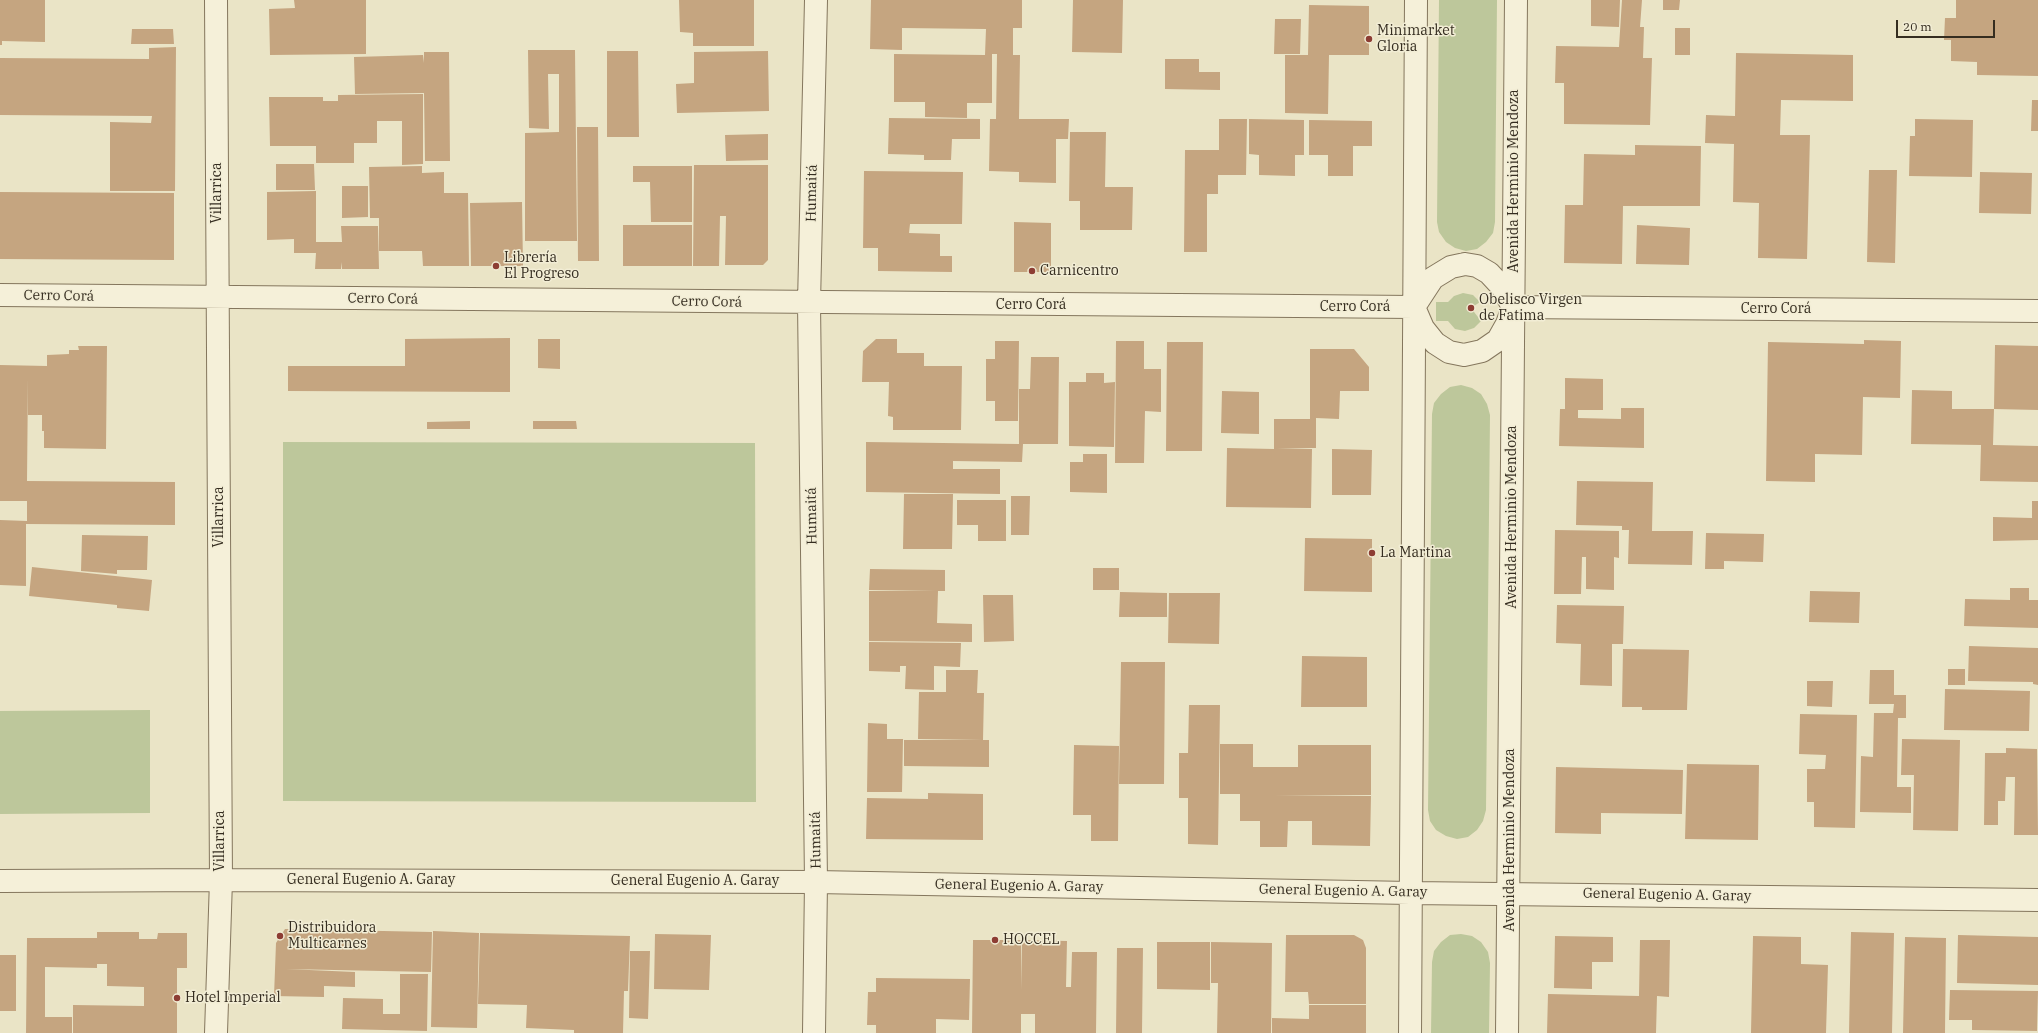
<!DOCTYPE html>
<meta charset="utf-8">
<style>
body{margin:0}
#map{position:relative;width:2038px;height:1033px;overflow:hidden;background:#eae4c6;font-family:"IBM Plex Serif",serif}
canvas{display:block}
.scale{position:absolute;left:1896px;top:20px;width:99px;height:18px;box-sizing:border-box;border:2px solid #352d20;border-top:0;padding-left:5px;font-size:12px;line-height:14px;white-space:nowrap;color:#352d20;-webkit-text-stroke:3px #f2edd5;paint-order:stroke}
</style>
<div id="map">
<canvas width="2038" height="1033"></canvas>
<div class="scale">20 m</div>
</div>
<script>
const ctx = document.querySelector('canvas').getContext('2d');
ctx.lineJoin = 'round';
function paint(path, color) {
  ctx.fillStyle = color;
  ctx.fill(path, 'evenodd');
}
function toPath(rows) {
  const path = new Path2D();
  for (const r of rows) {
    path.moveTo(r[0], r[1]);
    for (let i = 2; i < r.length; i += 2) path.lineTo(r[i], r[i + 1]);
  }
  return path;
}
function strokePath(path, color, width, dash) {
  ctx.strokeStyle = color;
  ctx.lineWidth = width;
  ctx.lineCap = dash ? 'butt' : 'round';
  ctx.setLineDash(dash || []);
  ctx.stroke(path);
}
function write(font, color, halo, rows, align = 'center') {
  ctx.font = font + ' "IBM Plex Serif",serif';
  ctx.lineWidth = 3;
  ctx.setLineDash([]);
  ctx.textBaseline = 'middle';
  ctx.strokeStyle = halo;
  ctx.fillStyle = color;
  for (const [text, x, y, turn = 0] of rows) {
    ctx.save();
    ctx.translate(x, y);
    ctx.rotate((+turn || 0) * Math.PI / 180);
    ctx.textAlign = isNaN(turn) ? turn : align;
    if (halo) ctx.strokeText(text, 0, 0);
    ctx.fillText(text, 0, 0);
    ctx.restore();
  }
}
const green = toPath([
 [1439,0,1497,0,1495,222,1493,233,1486,242,1477,249,1466,251,1455,248,1446,242,1439,232,1437,222],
 [1463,293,1473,295,1480,302,1471,308,1481,321,1474,328,1465,331,1455,329,1448,321,1436,321,1436,302,1448,302,1454,296],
 [1461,385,1472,388,1481,394,1487,404,1490,415,1486,810,1483,821,1477,830,1468,837,1457,839,1446,836,1436,830,1430,821,1428,810,1432,414,1434,403,1441,394,1450,387],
 [283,442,755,443,756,802,283,801],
 [150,710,150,813,0,814,0,711],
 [1461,934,1472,936,1481,942,1488,952,1490,963,1489,1033,1431,1033,1432,962,1434,951,1441,942,1450,935]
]);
const building = toPath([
 [0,0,45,0,45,42,2,41,2,45,0,45],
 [294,0,366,0,366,54,270,55,269,9,295,8],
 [679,0,754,0,754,46,693,46,693,33,680,32],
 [871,0,1022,0,1022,28,1013,28,1013,55,1020,55,1019,119,1069,119,1068,139,1056,139,1056,183,1019,182,1019,172,989,171,990,119,996,119,997,54,992,54,992,103,967,103,967,118,925,117,925,102,894,102,894,54,985,55,986,29,902,28,902,50,870,49],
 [1073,0,1123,0,1122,53,1072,52],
 [1591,0,1620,0,1619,27,1591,26],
 [1622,0,1642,0,1640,27,1644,27,1643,58,1652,58,1650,125,1564,124,1564,83,1555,83,1556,46,1619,47],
 [1663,0,1680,0,1679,10,1663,10],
 [1956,0,2038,0,2038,76,1977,75,1977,62,1951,61,1951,40,1944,40,1945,18,1956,18],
 [1309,5,1369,6,1369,55,1308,55],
 [1275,19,1301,19,1300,54,1274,54],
 [1675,28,1690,28,1690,55,1675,55],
 [132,29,173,29,174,44,131,44],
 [176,47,175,191,110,191,110,122,151,123,152,116,0,115,0,58,149,59,149,48],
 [528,50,575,50,577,241,525,241,525,133,559,132,559,74,548,74,549,129,529,128],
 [607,51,638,51,639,137,607,137],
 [768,51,769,111,677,113,676,84,694,83,694,52],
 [424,52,449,52,450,161,425,161,424,93,355,94,354,57,423,55,424,63],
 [1736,53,1853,55,1853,101,1781,100,1780,135,1810,135,1807,259,1758,258,1759,203,1733,202,1734,144,1705,143,1706,115,1735,116],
 [1285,55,1329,55,1328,114,1285,113],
 [1165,59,1199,59,1199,72,1220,72,1220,90,1165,89],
 [423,94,423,164,402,165,402,121,377,121,377,143,354,143,354,163,316,163,316,146,270,146,269,97,323,97,323,101,338,101,338,95],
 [2032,100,2038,100,2038,131,2031,131],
 [889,118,980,119,980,139,952,139,951,160,924,160,924,155,888,154],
 [1219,119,1247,119,1246,175,1218,175,1218,194,1207,194,1207,252,1184,252,1185,150,1219,150],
 [1249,119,1304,120,1304,155,1295,155,1295,176,1259,175,1259,155,1249,154],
 [1915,119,1973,120,1972,177,1909,176,1910,136,1915,136],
 [1309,120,1372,121,1372,146,1353,146,1353,176,1328,176,1328,155,1309,155],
 [577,127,598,127,599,261,578,261],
 [1070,132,1106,132,1105,187,1133,187,1132,230,1080,230,1080,201,1069,201],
 [768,134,768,160,726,161,725,135],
 [1635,145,1701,146,1700,206,1623,206,1622,264,1564,263,1565,205,1583,205,1584,154,1635,155],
 [276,164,314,164,315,190,276,190],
 [694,165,768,165,768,260,763,265,725,265,726,216,746,216,720,216,719,266,693,266],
 [422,166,422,173,444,172,444,193,468,193,469,266,423,266,422,251,379,251,379,218,370,218,369,167],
 [633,166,692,166,692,222,651,222,650,182,633,182],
 [1869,170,1897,170,1895,263,1867,262],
 [864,171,963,172,962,224,910,224,909,233,940,234,940,256,952,256,952,272,878,271,878,248,863,248],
 [1980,172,2032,173,2031,214,1979,213],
 [342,186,368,186,368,217,342,218],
 [316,191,316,242,342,242,341,226,378,226,379,269,342,269,341,262,341,269,315,269,316,253,294,253,294,239,267,240,267,192],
 [0,192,174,193,174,260,0,259],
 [522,202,523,266,471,266,470,203],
 [1014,222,1051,223,1051,272,1014,272],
 [623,225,692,225,692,266,623,266],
 [1637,225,1690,228,1689,265,1636,264],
 [510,338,510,392,288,391,288,366,405,366,405,339],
 [538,339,560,339,560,369,538,368],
 [876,339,897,339,897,353,924,353,924,366,962,366,961,430,893,430,893,417,888,416,889,382,862,382,863,351],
 [1864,340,1901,341,1900,398,1863,397,1862,455,1815,454,1815,482,1766,481,1768,342,1864,344],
 [995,341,1019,341,1018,421,995,421,995,401,986,401,986,359,995,359],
 [1116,341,1144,341,1144,369,1161,369,1161,412,1145,411,1144,463,1115,463],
 [1167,342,1203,342,1202,451,1166,451],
 [1995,345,2038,346,2038,410,1994,409],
 [78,346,107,346,106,449,44,448,44,431,42,431,42,415,28,415,28,378,27,481,175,482,175,525,26,524,26,586,0,585,0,520,27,521,27,501,0,501,0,365,47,366,47,355,69,354,69,350,79,350],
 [1310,349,1354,349,1369,367,1369,391,1340,391,1339,419,1316,418,1316,448,1277,448,1312,449,1311,508,1226,507,1227,448,1274,449,1274,419,1310,419],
 [1031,357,1059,357,1058,444,1023,444,1022,462,953,461,953,469,1000,469,1000,494,866,492,866,442,1019,444,1019,389,1030,389],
 [1086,373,1104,373,1104,383,1115,382,1114,447,1069,446,1069,382,1086,382],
 [1565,378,1603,379,1603,410,1578,410,1578,418,1621,419,1621,408,1644,408,1644,448,1559,446,1560,409,1565,409],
 [1912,390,1952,391,1952,409,1994,409,1993,445,2038,446,2038,482,1980,481,1981,445,1911,444],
 [1222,391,1259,392,1259,434,1221,433],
 [470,421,470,429,427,429,427,422],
 [533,421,576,421,577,429,533,429],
 [1332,449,1372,450,1371,495,1332,495],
 [1083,454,1107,454,1107,493,1070,492,1070,462,1083,462],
 [1577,481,1653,482,1652,531,1693,531,1692,565,1628,564,1629,530,1622,530,1622,526,1576,525],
 [904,494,953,494,952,549,903,549],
 [1011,496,1030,496,1029,535,1011,535],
 [957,500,1006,500,1006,541,978,541,978,525,957,525],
 [2032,501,2038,501,2038,540,1993,541,1993,517,2032,518],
 [1555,530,1619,531,1619,558,1614,557,1614,590,1586,589,1586,557,1582,557,1581,594,1554,594],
 [1706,533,1764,534,1763,562,1724,561,1724,569,1705,569],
 [82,535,148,536,147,570,117,570,117,574,81,571],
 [1305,538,1372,539,1372,592,1304,591],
 [32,567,152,580,149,611,117,608,117,605,29,596],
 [1093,568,1119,568,1119,590,1093,590],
 [870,569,945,570,945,591,938,591,937,623,972,624,972,642,869,641,869,591,936,591,869,590],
 [2010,588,2029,588,2029,600,2038,600,2038,628,1964,626,1965,599,2010,600],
 [1810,591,1860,592,1859,623,1809,622],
 [1120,592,1167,593,1167,617,1119,617],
 [1169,593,1220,593,1219,644,1168,643],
 [983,595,1013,595,1014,641,984,642],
 [1557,605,1624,606,1623,644,1612,644,1612,686,1580,685,1581,644,1556,643],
 [869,642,961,643,960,667,934,666,934,690,905,689,906,666,900,666,900,672,869,671],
 [1969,646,2038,648,2038,685,2033,684,2033,682,1968,681],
 [1623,649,1689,650,1687,710,1642,710,1642,707,1622,707],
 [1302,656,1367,657,1367,707,1301,707],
 [1121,662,1165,662,1164,784,1119,784],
 [1948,669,1965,669,1965,685,1948,685],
 [946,670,978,670,977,693,984,693,983,740,918,739,919,692,946,692],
 [1870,670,1894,670,1894,695,1906,695,1906,718,1898,718,1897,787,1911,787,1911,813,1860,812,1861,756,1873,757,1874,713,1893,713,1894,704,1869,704],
 [1807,681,1833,681,1832,707,1807,706],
 [1945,689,2030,691,2029,731,1944,730],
 [1189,705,1220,705,1218,845,1188,844,1188,798,1179,798,1179,753,1188,753],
 [1800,714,1857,715,1855,828,1814,827,1814,802,1807,802,1807,769,1825,769,1826,755,1799,754],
 [868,723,887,724,887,739,903,739,902,792,867,792],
 [1902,739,1960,740,1958,831,1913,830,1914,775,1901,775],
 [904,740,989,740,989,767,904,766],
 [1220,744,1253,744,1253,767,1298,767,1298,745,1371,745,1371,795,1275,795,1371,796,1370,846,1312,845,1312,821,1288,821,1287,847,1260,847,1260,821,1240,821,1240,794,1220,794],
 [1074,745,1119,746,1118,841,1091,841,1091,815,1073,815],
 [2006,748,2037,749,2038,835,2014,835,2015,777,2006,777,2005,801,1998,801,1998,825,1984,825,1985,753,2006,753],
 [1687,764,1759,765,1758,840,1685,839],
 [1556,767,1683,770,1682,814,1601,813,1601,834,1555,833],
 [928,793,983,794,983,840,866,839,867,798,928,799],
 [285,929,432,932,431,972,286,969,355,972,355,987,324,986,324,997,274,996,276,943],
 [433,931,479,933,477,1028,431,1027],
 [97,932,139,932,139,939,157,939,158,933,187,933,187,968,177,968,177,1033,73,1033,73,1005,144,1006,144,987,107,986,107,964,97,964,97,968,45,967,45,1017,72,1017,72,1033,26,1033,27,938,97,938],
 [1851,932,1894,933,1892,1033,1849,1033],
 [480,933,630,936,628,991,624,991,623,1033,574,1033,574,1016,574,1030,526,1028,527,1005,478,1004],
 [655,934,711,935,709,990,654,989],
 [1286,935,1354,935,1363,940,1366,948,1366,1004,1309,1004,1308,992,1285,992],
 [1958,935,2038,937,2038,985,1957,983],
 [1555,936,1613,937,1613,962,1592,962,1592,989,1554,988],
 [1753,936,1801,937,1801,964,1828,965,1826,1033,1751,1033],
 [1905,937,1946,938,1945,1033,1903,1033],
 [973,940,1021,940,1021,990,1022,940,1067,941,1066,987,1071,987,1072,952,1097,952,1096,1033,1035,1033,1035,1014,1021,1014,1021,1033,972,1033],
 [1640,940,1670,940,1669,997,1657,996,1656,1033,1547,1033,1548,994,1639,996],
 [1157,942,1210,942,1210,990,1157,989],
 [1211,942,1272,943,1271,1033,1217,1033,1218,983,1211,983],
 [1117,948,1143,948,1142,1033,1116,1033],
 [630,951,650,951,648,1019,629,1018],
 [0,955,16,955,16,1011,0,1011],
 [400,974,428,974,427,1031,342,1029,343,998,383,999,383,1014,400,1014],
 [876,978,970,979,969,1020,936,1019,936,1033,876,1033,876,1025,867,1025,868,992,876,992],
 [1950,990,2038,991,2037,1031,1972,1030,1972,1020,1949,1020],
 [1309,1005,1366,1005,1366,1033,1272,1033,1272,1018,1309,1019]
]);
const minor = toPath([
 [216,0,221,880,216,1033],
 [1465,264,1477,266,1489,273,1502,287,1513,307,1507,324,1498,340,1482,351,1464,355,1449,352,1435,343,1423,328,1414,307,1433,278,1451,267,1465,264],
 [0,295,1414,307],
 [1513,307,2038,311],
 [0,881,221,880,816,882,1410,893,2038,900],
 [814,1033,816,882,809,303,816,0],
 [1410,1033,1416,0],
 [1507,1033,1516,0]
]);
const markers = [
 [1369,39,4,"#8d3d33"],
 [496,266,4,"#8d3d33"],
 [1032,271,4,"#8d3d33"],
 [1471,308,4,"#8d3d33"],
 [1372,553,4,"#8d3d33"],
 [280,936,4,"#8d3d33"],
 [995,940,4,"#8d3d33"],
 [177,998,4,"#8d3d33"]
];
const poiNames = [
 ["Minimarket",1377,31],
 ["Gloria",1377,47],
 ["Librería",504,258],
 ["El Progreso",504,274],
 ["Carnicentro",1040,271],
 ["Obelisco Virgen",1479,300],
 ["de Fatima",1479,316],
 ["La Martina",1380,553],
 ["Distribuidora",288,928],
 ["Multicarnes",288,944],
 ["HOCCEL",1003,940],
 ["Hotel Imperial",185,998]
];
const streetNames = [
 ["Avenida Herminio Mendoza",1514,181,-90],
 ["Villarrica",217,193,-90],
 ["Humaitá",812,193,-89],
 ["Cerro Corá",59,296,1],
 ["Cerro Corá",383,299,1],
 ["Cerro Corá",707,302,1],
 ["Cerro Corá",1031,305],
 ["Cerro Corá",1355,307],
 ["Cerro Corá",1776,309],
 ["Humaitá",812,516,-91],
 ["Villarrica",219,517,-90],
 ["Avenida Herminio Mendoza",1512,517,-90],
 ["Humaitá",816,840,-91],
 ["Avenida Herminio Mendoza",1510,840,-90],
 ["Villarrica",220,841,-90],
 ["General Eugenio A. Garay",371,880],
 ["General Eugenio A. Garay",695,881],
 ["General Eugenio A. Garay",1019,886,1],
 ["General Eugenio A. Garay",1343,891,1],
 ["General Eugenio A. Garay",1667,895,1]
];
paint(green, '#bdc79b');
paint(building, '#c5a580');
strokePath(minor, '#84765d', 24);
strokePath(minor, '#f5f0d9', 22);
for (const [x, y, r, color] of markers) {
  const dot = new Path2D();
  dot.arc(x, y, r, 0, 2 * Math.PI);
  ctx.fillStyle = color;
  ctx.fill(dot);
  strokePath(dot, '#f2edd5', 1.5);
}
write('14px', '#352d20', '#f2edd5', poiNames, 'left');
write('14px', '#352d20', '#f2edd5', streetNames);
</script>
